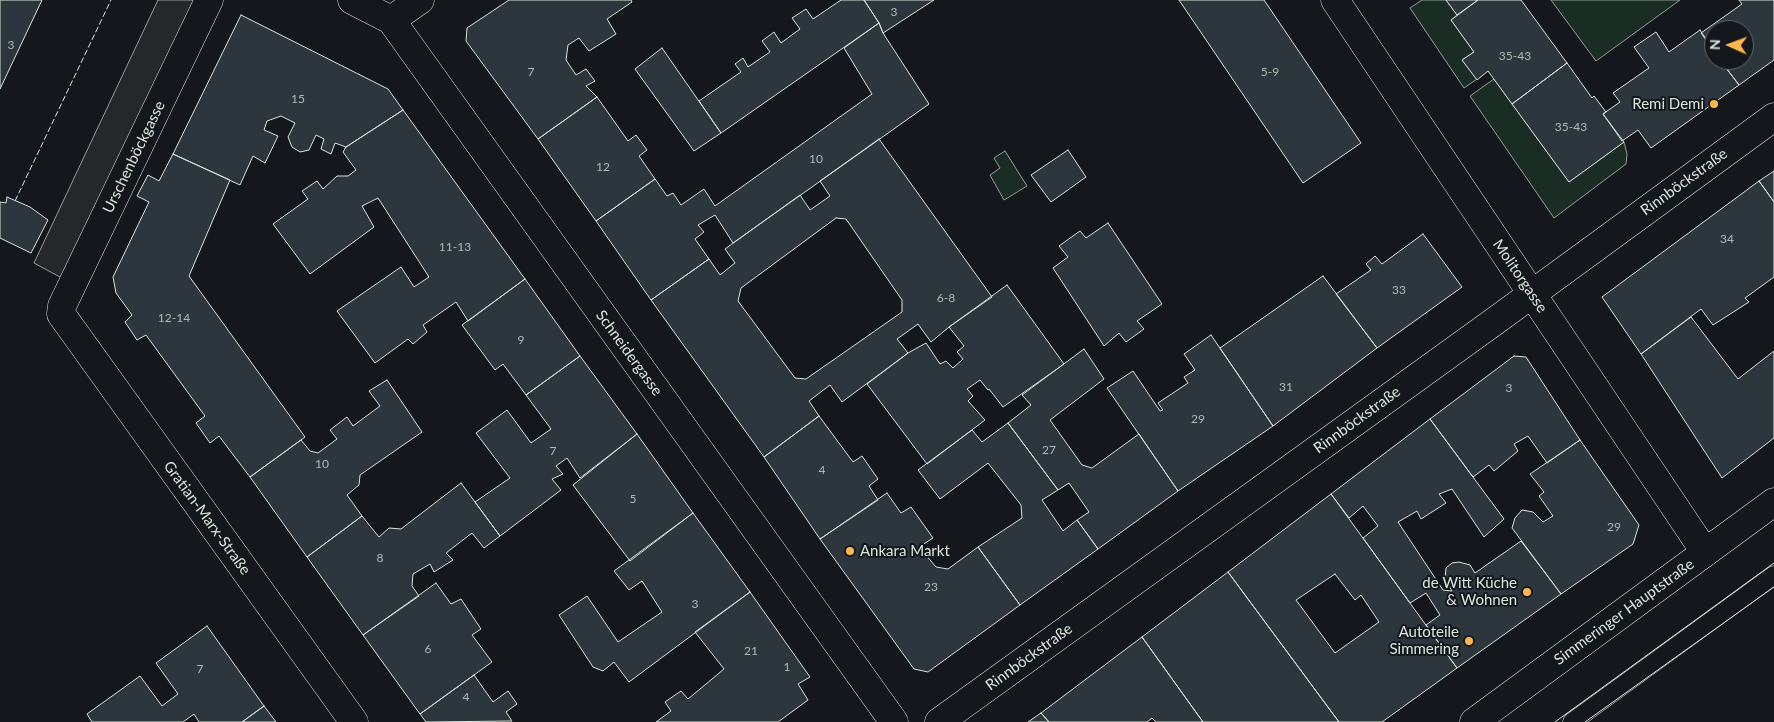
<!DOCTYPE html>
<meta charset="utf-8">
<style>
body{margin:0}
#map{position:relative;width:1774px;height:722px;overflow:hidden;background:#14181c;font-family:Lato,sans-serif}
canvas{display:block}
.north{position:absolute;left:1704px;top:20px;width:50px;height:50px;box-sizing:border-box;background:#14181c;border:1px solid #626a69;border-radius:50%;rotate:272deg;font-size:14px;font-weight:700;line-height:20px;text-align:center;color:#d8e6dc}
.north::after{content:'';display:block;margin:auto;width:18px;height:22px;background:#ffb74d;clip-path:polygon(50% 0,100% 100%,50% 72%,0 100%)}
</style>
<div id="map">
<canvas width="1774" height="722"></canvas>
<div class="north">N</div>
</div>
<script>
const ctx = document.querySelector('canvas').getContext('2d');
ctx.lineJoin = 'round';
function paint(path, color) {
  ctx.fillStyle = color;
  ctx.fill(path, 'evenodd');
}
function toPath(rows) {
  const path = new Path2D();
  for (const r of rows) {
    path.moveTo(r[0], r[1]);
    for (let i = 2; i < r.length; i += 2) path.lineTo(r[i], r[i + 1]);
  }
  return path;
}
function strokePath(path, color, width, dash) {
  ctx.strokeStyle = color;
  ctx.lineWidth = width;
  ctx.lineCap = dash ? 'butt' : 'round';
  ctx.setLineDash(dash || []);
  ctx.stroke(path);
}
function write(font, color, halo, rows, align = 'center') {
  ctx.font = font + ' Lato,sans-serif';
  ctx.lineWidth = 4;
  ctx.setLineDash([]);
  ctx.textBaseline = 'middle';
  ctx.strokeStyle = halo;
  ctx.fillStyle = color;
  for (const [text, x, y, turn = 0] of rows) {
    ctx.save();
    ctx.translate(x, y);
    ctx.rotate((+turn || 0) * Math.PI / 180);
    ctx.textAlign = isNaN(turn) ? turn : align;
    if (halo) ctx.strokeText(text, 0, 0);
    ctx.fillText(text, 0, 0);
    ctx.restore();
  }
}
const green = toPath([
 [1422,0,1446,0,1457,15,1451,20,1474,52,1462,60,1477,79,1464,88,1410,8,1422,0],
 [1551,0,1680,0,1596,61,1551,0],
 [1494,79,1569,182,1624,142,1627,154,1626,164,1554,218,1470,96,1494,79],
 [1005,151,1027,186,1004,200,990,175,1000,168,994,158,1005,151]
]);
const parking = toPath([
 [158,0,209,0,71,283,34,263,158,0]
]);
const building = toPath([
 [0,0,42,0,0,89,0,0],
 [509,0,631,0,632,2,607,19,616,34,589,51,579,38,568,45,566,60,576,75,586,69,595,81,586,86,597,97,538,139,466,41,467,28,509,0],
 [841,0,864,0,879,23,721,133,699,101,741,72,735,64,743,58,748,67,770,52,762,41,774,32,781,43,800,29,792,18,806,9,813,19,841,0],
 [864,0,934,0,883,33,879,23,864,0],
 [1179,0,1264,0,1361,143,1303,183,1179,0],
 [1446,0,1478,0,1457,15,1446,0],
 [1478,0,1521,0,1567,63,1512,104,1488,71,1477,80,1462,60,1474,52,1451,20,1478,0],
 [1739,0,1774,0,1774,60,1739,85,1720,60,1744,60,1744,30,1714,30,1714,51,1701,33,1742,4,1739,0],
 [241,15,388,89,403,110,346,147,335,143,331,154,321,149,324,139,316,135,309,150,300,152,292,147,288,137,295,123,281,116,267,121,264,130,278,136,265,163,253,156,240,185,173,154,241,15],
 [879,23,883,33,929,104,733,243,715,215,698,225,704,232,695,239,709,259,651,300,596,221,655,179,667,196,673,193,681,205,704,189,715,206,872,94,844,48,879,23],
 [1700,30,1714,51,1714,60,1720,60,1739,85,1651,148,1638,130,1622,141,1603,114,1620,102,1613,93,1649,68,1634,47,1656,32,1669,52,1700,30],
 [662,48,721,133,694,151,635,69,662,48],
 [1567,63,1592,98,1594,96,1606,112,1603,114,1624,142,1569,182,1512,104,1567,63],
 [597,97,628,141,636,135,647,150,639,156,655,179,596,221,538,139,597,97],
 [403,110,525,279,468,321,456,302,423,325,427,332,413,344,408,339,375,363,337,311,401,267,414,287,429,277,378,198,362,206,374,227,310,274,273,224,308,199,302,191,317,181,323,189,337,176,348,176,356,170,343,152,346,147,403,110],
 [879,139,992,297,949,327,931,342,918,324,897,339,908,353,842,402,830,385,809,401,819,416,764,457,651,300,709,259,720,275,735,263,725,249,800,195,810,210,830,196,820,181,879,139],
 [836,218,846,219,902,300,902,312,806,379,795,378,738,301,741,288,836,218],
 [1068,150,1086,177,1051,202,1031,175,1068,150],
 [173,154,230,180,189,276,305,437,250,477,219,436,210,443,196,423,205,416,146,335,137,340,125,322,132,315,116,293,113,277,149,202,137,196,148,175,159,181,173,154],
 [1774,171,1774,202,1759,181,1774,171],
 [1759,181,1774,202,1774,277,1745,298,1749,302,1713,325,1701,309,1641,354,1602,297,1759,181],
 [7,197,30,207,48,220,31,253,0,238,0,202,6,203,7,197],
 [1108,223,1162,304,1137,321,1144,329,1126,342,1119,333,1104,346,1053,268,1068,257,1059,246,1080,231,1086,238,1108,223],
 [1423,234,1462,287,1377,348,1336,294,1371,270,1366,264,1375,256,1382,264,1423,234],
 [1323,276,1377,348,1273,426,1220,348,1323,276],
 [525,279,580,356,526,395,503,364,495,370,462,325,525,279],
 [1007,285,1064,364,1003,407,989,389,988,390,980,380,967,389,973,396,968,401,985,420,927,464,867,384,908,353,926,343,940,364,946,361,953,368,963,359,957,352,964,346,949,327,1007,285],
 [1691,317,1738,379,1774,351,1774,438,1722,478,1641,354,1691,317],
 [1211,335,1273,426,1178,491,1107,388,1133,371,1160,411,1163,410,1158,403,1188,383,1184,377,1195,370,1184,354,1211,335],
 [1084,349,1104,379,1050,420,1082,465,1092,468,1139,434,1178,491,1098,549,1077,520,1089,512,1069,483,1058,490,1008,423,1031,405,1022,395,1084,349],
 [580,356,637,434,580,478,567,458,556,466,563,474,552,479,561,490,500,536,475,502,510,478,476,433,507,410,531,443,551,429,526,395,580,356],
 [1514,356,1526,357,1580,440,1547,463,1528,436,1514,444,1518,451,1494,471,1489,465,1473,477,1430,419,1514,356],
 [387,380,422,432,360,475,359,485,347,495,362,516,307,557,250,477,301,440,310,451,318,453,337,439,330,430,347,417,353,426,380,406,369,391,387,380],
 [819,416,853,462,862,456,878,479,869,486,878,500,820,539,764,457,819,416],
 [1430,419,1504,519,1484,537,1452,489,1439,494,1446,503,1421,519,1417,511,1398,522,1443,590,1452,591,1445,579,1446,568,1452,563,1459,562,1470,565,1475,573,1521,541,1561,594,1457,668,1426,625,1440,615,1426,593,1410,603,1363,538,1378,526,1363,506,1349,518,1331,494,1430,419],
 [1008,423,1058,490,1042,500,1063,531,1077,520,1098,549,1020,605,978,547,1022,518,1021,505,988,463,940,499,918,470,972,430,982,442,1008,423],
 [637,434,693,513,630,561,573,485,637,434],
 [1580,440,1639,525,1633,544,1561,594,1512,528,1515,518,1522,510,1533,512,1543,522,1553,516,1539,496,1544,492,1530,474,1580,440],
 [461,483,500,536,484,548,472,533,446,553,453,560,434,572,430,564,413,574,412,586,419,596,363,635,307,557,362,516,379,537,389,528,401,529,461,483],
 [887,493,901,513,911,507,933,538,919,547,936,567,948,569,978,547,1020,605,928,672,914,669,820,539,887,493],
 [1331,494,1457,668,1382,722,1339,722,1228,572,1331,494],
 [1335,574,1355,600,1361,595,1379,622,1335,653,1296,600,1335,574],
 [693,513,750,592,629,682,614,662,603,671,593,667,559,615,587,596,618,642,662,612,642,581,629,590,614,571,693,513],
 [1228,572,1339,722,1203,722,1142,637,1228,572],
 [436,583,451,604,461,599,481,629,472,635,492,662,420,714,363,635,436,583],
 [750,592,810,677,798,684,808,700,778,722,656,722,671,711,665,702,681,691,688,699,724,669,695,632,750,592],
 [207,626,264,706,242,722,199,722,194,714,183,722,92,722,87,714,140,676,162,706,178,694,156,663,207,626],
 [1142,637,1203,722,1156,722,1152,718,1147,722,1049,722,1041,713,1142,637],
 [474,675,493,702,508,691,517,704,506,712,512,721,426,722,420,714,474,675],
 [264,706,276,722,242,722,264,706],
 [1041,713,1049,722,1028,722,1041,713]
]);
const lane = toPath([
 [1572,722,1774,575]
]);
const street = toPath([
 [209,0,62,306,61,314,354,722],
 [352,0,391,20,894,722],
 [1335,0,1705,552],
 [391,20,420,0],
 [939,722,1495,321,1774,117]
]);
const primary = toPath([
 [1474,722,1774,502]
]);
const tram = toPath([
 [1555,722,1774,563],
 [1585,722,1774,587]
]);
const fence = toPath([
 [15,201,111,0]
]);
const markers = [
 [1714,104,5,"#ffb74d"],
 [850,551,5,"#ffb74d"],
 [1527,592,5,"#ffb74d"],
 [1469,641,5,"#ffb74d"]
];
const numberNames = [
 ["3",894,12],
 ["3",11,45],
 ["35-43",1515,56],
 ["7",531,72],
 ["5-9",1270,72],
 ["15",298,99],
 ["35-43",1571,127],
 ["10",816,159],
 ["12",603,167],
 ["34",1727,239],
 ["11-13",455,247],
 ["33",1399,290],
 ["6-8",946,298],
 ["12-14",174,318],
 ["9",521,340],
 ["31",1286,387],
 ["3",1509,388],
 ["29",1198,419],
 ["27",1049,450],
 ["7",553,451],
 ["10",322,464],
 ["4",822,470],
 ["5",633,499],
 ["29",1614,527],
 ["8",380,558],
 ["23",931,587],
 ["3",695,604],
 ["6",428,649],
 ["21",751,651],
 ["1",787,667],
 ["7",200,669],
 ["4",466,697]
];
const poiNames = [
 ["Remi Demi",1704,104],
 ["Ankara Markt",860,551,"left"],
 ["de Witt Küche",1517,583],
 ["& Wohnen",1517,600],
 ["Autoteile",1459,632],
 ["Simmering",1459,649]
];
const streetNames = [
 ["Urschenböckgasse",134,157,-64],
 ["Rinnböckstraße",1684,182,-36],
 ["Molitorgasse",1520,276,56],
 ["Schneidergasse",629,353,54],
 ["Rinnböckstraße",1357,420,-36],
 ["Gratian-Marx-Straße",207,518,54],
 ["Simmeringer Hauptstraße",1624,612,-36],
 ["Rinnböckstraße",1029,657,-36]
];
paint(green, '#1a2d24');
strokePath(green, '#939e99', 1);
paint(parking, '#24282b');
strokePath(parking, '#939e99', 1);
paint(building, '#2c363c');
strokePath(building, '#d8e6dc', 1);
strokePath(lane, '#d8e6dc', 19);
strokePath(street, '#d8e6dc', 29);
strokePath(primary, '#d8e6dc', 29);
strokePath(lane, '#14181c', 18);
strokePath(street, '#14181c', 28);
strokePath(primary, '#14181c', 28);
strokePath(tram, '#d8e6dc', 1);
strokePath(fence, '#d8e6dc', 1, [6, 2.5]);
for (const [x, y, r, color] of markers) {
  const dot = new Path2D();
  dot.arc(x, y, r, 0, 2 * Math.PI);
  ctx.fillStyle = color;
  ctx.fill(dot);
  strokePath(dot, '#14181c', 2);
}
write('12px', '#adbab4', null, numberNames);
write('15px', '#d8e6dc', '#14181c', poiNames, 'right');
write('15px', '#d8e6dc', '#14181c', streetNames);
</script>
